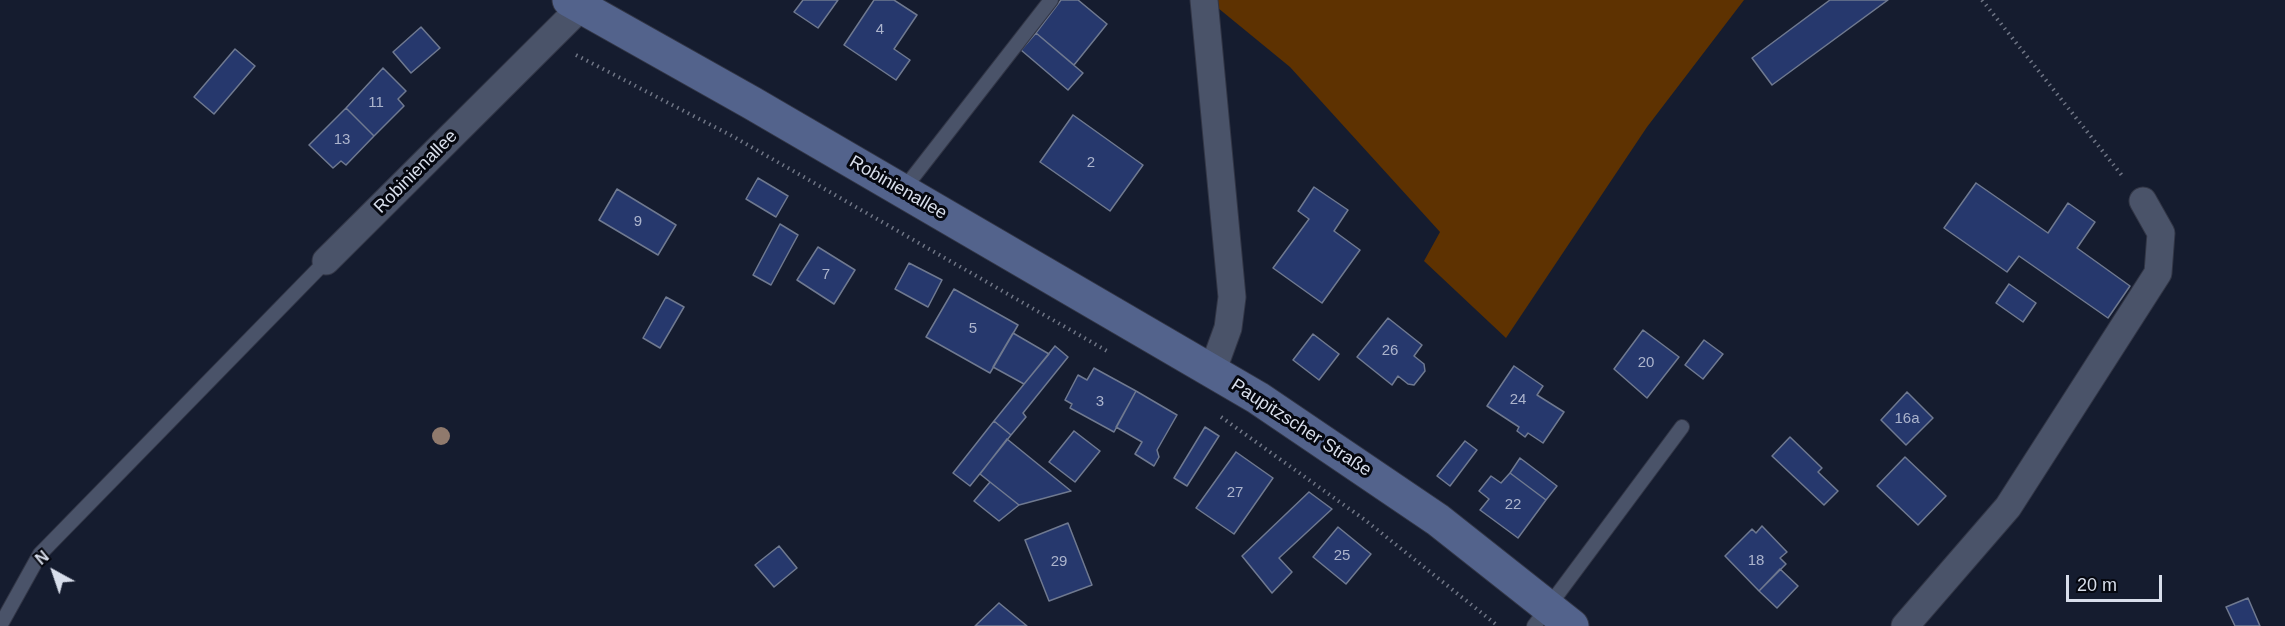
<!DOCTYPE html>
<meta charset="utf-8">
<style>
body{margin:0}
#map{position:relative;width:2285px;height:626px;overflow:hidden;background:#151c2f;font-family:Helvetica,sans-serif}
canvas{display:block}
.north{position:absolute;left:24px;top:542px;width:60px;height:60px;-webkit-text-stroke:4px #05070f;paint-order:stroke;rotate:320deg;font-size:16px;font-weight:700;line-height:24px;text-align:center;color:#d8deeb}
.north::after{content:'';display:block;margin:auto;width:21px;height:27px;background:#d8deeb;clip-path:polygon(50% 0,100% 100%,50% 72%,0 100%)}
.scale{position:absolute;left:2066px;top:575px;width:96px;height:27px;box-sizing:border-box;border:3px solid #d8deeb;border-top:0;padding-left:8px;font-size:18px;line-height:21px;white-space:nowrap;color:#d8deeb;-webkit-text-stroke:4px #05070f;paint-order:stroke}
</style>
<div id="map">
<canvas width="2285" height="626"></canvas>
<div class="north">N</div>
<div class="scale">20 m</div>
</div>
<script>
const ctx = document.querySelector('canvas').getContext('2d');
ctx.lineJoin = 'round';
function paint(path, color) {
  ctx.fillStyle = color;
  ctx.fill(path, 'evenodd');
}
function toPath(rows) {
  const path = new Path2D();
  for (const r of rows) {
    path.moveTo(r[0], r[1]);
    for (let i = 2; i < r.length; i += 2) path.lineTo(r[i], r[i + 1]);
  }
  return path;
}
function strokePath(path, color, width, dash) {
  ctx.strokeStyle = color;
  ctx.lineWidth = width;
  ctx.lineCap = dash ? 'butt' : 'round';
  ctx.setLineDash(dash || []);
  ctx.stroke(path);
}
function write(font, color, halo, rows, align = 'center') {
  ctx.font = font + ' Helvetica,sans-serif';
  ctx.lineWidth = 6;
  ctx.setLineDash([]);
  ctx.textBaseline = 'middle';
  ctx.strokeStyle = halo;
  ctx.fillStyle = color;
  for (const [text, x, y, turn = 0] of rows) {
    ctx.save();
    ctx.translate(x, y);
    ctx.rotate((+turn || 0) * Math.PI / 180);
    ctx.textAlign = isNaN(turn) ? turn : align;
    if (halo) ctx.strokeText(text, 0, 0);
    ctx.fillText(text, 0, 0);
    ctx.restore();
  }
}
const green = toPath([
 [1218,0,1744,0,1647,127,1506,338,1424,261,1440,232,1290,67,1218,8]
]);
const building = toPath([
 [803,0,838,0,818,28,794,12,803,0],
 [874,0,894,0,917,15,894,49,910,60,896,80,844,45,874,0],
 [1061,0,1078,0,1107,24,1074,65,1036,33,1061,0],
 [1830,0,1888,0,1772,85,1752,58,1830,0],
 [421,27,440,48,411,73,393,52,421,27],
 [1036,33,1083,73,1068,90,1021,50,1036,33],
 [235,49,255,66,214,114,194,97,235,49],
 [383,68,406,91,398,99,404,106,374,136,346,108,383,68],
 [346,108,374,136,346,165,341,161,333,168,309,145,346,108],
 [1073,115,1143,165,1110,211,1040,162,1073,115],
 [758,178,788,196,776,217,746,199,758,178],
 [1976,183,2048,233,2068,203,2095,222,2077,248,2130,286,2108,318,2019,256,2007,272,1944,228,1976,183],
 [1314,187,1348,210,1334,231,1360,250,1322,303,1273,268,1309,219,1298,211,1314,187],
 [617,189,676,225,658,255,599,220,617,189],
 [780,224,798,235,771,285,753,275,780,224],
 [818,247,855,270,834,304,797,280,818,247],
 [909,263,942,280,928,307,895,289,909,263],
 [2009,284,2036,303,2023,322,1996,303,2009,284],
 [954,289,1018,325,990,373,926,337,954,289],
 [666,297,684,307,660,348,643,338,666,297],
 [1388,318,1422,345,1414,356,1424,364,1425,371,1414,385,1408,384,1398,376,1392,385,1357,357,1388,318],
 [1643,330,1679,357,1647,398,1614,369,1643,330],
 [1013,333,1049,354,1024,384,993,367,1013,333],
 [1313,334,1339,354,1319,380,1293,360,1313,334],
 [1704,340,1723,354,1703,379,1685,365,1704,340],
 [1055,346,1068,357,1023,413,1026,417,1011,435,994,421,1055,346],
 [1514,366,1543,386,1537,395,1564,412,1543,443,1528,433,1525,437,1517,431,1519,427,1487,406,1514,366],
 [1094,368,1136,391,1114,432,1070,408,1072,404,1065,400,1078,375,1087,380,1094,368],
 [1136,391,1177,415,1157,450,1159,457,1154,466,1135,454,1142,442,1116,427,1136,391],
 [1907,392,1933,418,1906,445,1881,420,1907,392],
 [994,421,1011,435,970,486,953,473,994,421],
 [1205,427,1219,436,1187,486,1174,478,1205,427],
 [1074,431,1100,451,1075,482,1049,462,1074,431],
 [1790,437,1822,468,1818,472,1838,491,1824,505,1772,456,1790,437],
 [1007,439,1071,491,1019,505,990,482,980,474,1007,439],
 [1465,441,1477,450,1450,486,1437,476,1465,441],
 [1236,452,1273,478,1234,534,1196,508,1236,452],
 [1905,457,1946,496,1918,525,1877,486,1905,457],
 [1520,458,1557,486,1546,500,1510,473,1520,458],
 [1510,473,1546,500,1518,538,1480,510,1489,499,1479,491,1491,476,1501,483,1510,473],
 [990,482,1019,505,999,521,974,501,990,482],
 [1309,492,1332,509,1279,558,1292,572,1272,593,1242,556,1309,492],
 [1068,523,1092,585,1049,601,1025,540,1068,523],
 [1762,526,1787,552,1780,558,1786,564,1759,591,1725,556,1752,529,1756,533,1762,526],
 [1338,527,1371,554,1346,584,1313,557,1338,527],
 [779,546,797,568,774,587,755,565,779,546],
 [1780,569,1798,586,1777,608,1759,591,1780,569],
 [2248,598,2260,626,2235,626,2226,607,2248,598],
 [999,603,1027,626,975,626,999,603]
]);
const path = toPath([
 [1982,0,2124,178],
 [576,55,734,137,1107,351],
 [1221,417,1365,520,1498,626]
]);
const lane = toPath([
 [903,190,1051,0],
 [0,626,40,554,326,261],
 [1534,626,1682,427]
]);
const street = toPath([
 [1204,0,1232,297,1228,328,1212,372],
 [326,261,582,6],
 [1905,626,2008,507,2158,273,2161,233,2143,201]
]);
const secondary = toPath([
 [569,0,752,103,1258,398,1438,520,1572,626]
]);
const trees = [
 [441,436]
];
const numberNames = [
 ["4",880,30],
 ["11",376,103],
 ["13",342,140],
 ["2",1091,163],
 ["9",638,222],
 ["7",826,275],
 ["5",973,329],
 ["26",1390,351],
 ["20",1646,363],
 ["24",1518,400],
 ["3",1100,402],
 ["16a",1907,419],
 ["27",1235,493],
 ["22",1513,505],
 ["25",1342,556],
 ["18",1756,561],
 ["29",1059,562]
];
const streetNames = [
 ["Robinienallee",416,172,-45],
 ["Robinienallee",898,188,30],
 ["Paupitzscher Straße",1301,428,33]
];
paint(green, '#5e3201');
paint(building, '#26386d');
strokePath(building, '#6f7990', 1.5);
strokePath(lane, '#323646', 16);
strokePath(street, '#323646', 29);
strokePath(secondary, '#323646', 35);
strokePath(path, '#6f7585', 4, [1.5, 4.5]);
strokePath(lane, '#4a5369', 14);
strokePath(street, '#4a5369', 27);
strokePath(secondary, '#53638c', 33);
ctx.fillStyle = '#907a6d';
for (const [x, y] of trees) {
  ctx.beginPath();
  ctx.arc(x, y, 9, 0, 2 * Math.PI);
  ctx.fill();
}
write('15px', '#acb4cc', null, numberNames);
write('18px', '#d8deeb', '#05070f', streetNames);
</script>
